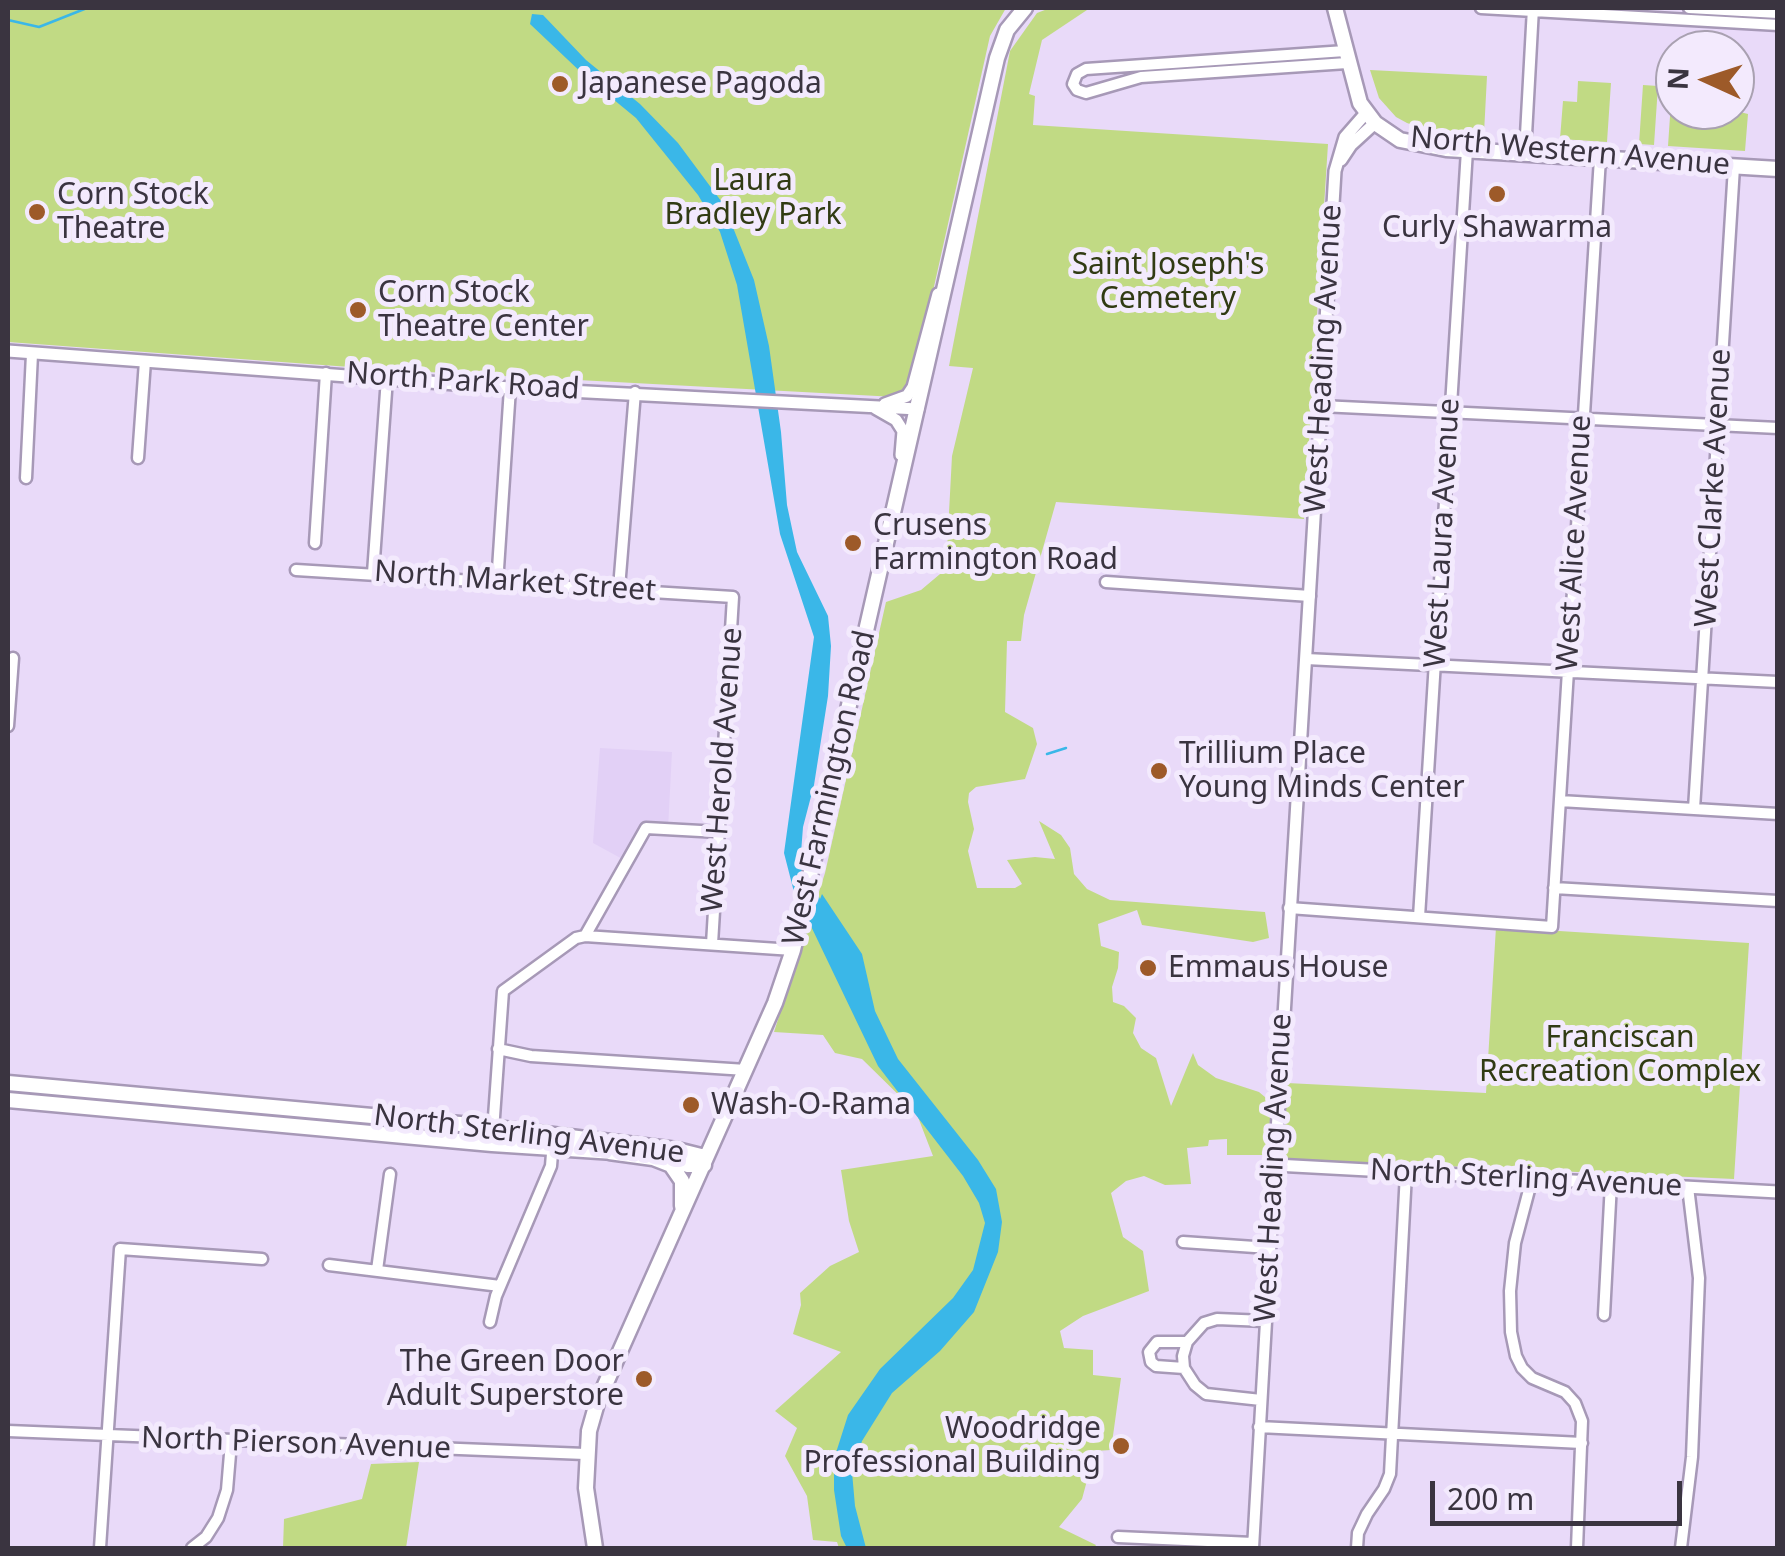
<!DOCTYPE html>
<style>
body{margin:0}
#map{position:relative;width:1785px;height:1556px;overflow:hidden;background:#e9daf9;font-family:"Noto Sans",sans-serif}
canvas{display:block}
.frame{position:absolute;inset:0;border:10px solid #3a3440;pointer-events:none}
.north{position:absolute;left:1655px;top:30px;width:100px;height:100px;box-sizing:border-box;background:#f3eafd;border:2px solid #a9a1b1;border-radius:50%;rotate:273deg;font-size:28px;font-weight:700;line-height:40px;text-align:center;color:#3a3440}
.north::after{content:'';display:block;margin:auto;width:35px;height:45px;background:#9d5a29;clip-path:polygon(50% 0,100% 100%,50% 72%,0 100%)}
.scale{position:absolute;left:1430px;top:1481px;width:252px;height:45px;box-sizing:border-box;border:5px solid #3a3440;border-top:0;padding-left:12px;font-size:30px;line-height:35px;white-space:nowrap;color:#3a3440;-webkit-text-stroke:8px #f3eafd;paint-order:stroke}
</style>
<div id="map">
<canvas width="1785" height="1556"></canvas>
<div class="frame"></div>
<div class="north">N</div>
<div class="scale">200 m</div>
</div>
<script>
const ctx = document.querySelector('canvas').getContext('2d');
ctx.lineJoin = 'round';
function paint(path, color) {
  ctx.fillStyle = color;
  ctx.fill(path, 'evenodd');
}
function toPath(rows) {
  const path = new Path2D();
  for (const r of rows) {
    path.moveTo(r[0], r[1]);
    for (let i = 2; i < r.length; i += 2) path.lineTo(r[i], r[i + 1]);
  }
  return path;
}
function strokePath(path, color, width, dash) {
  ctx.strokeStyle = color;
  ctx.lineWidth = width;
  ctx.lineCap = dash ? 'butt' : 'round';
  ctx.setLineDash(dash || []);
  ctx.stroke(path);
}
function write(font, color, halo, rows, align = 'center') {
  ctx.font = font + ' "Noto Sans",sans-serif';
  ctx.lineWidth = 10;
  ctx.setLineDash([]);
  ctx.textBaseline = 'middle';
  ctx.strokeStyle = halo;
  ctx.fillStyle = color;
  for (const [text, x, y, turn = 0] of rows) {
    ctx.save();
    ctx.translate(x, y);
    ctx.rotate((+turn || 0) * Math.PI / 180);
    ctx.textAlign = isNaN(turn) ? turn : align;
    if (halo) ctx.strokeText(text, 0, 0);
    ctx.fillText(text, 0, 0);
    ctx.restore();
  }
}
const built = toPath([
 [600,748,672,752,668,829,646,828,626,861,593,843]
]);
const green = toPath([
 [8,8,1006,8,990,36,912,385,896,397,391,370,8,342],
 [1050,8,1087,10,1042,40,1029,94,1035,96,1033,125,1328,144,1304,519,1056,502,1024,615,1021,641,1007,641,1005,712,1033,728,1037,744,1025,779,976,787,969,793,968,802,974,829,968,851,977,888,1015,888,1022,884,1007,860,1035,857,1055,859,1039,821,1061,835,1070,848,1074,874,1087,889,1110,900,1265,912,1269,938,1253,942,1142,925,1137,910,1098,924,1101,946,1119,952,1118,968,1112,987,1113,1002,1124,1006,1136,1018,1133,1033,1141,1048,1156,1058,1171,1106,1193,1053,1198,1065,1216,1078,1259,1092,1272,1103,1266,1155,1227,1155,1227,1139,1209,1140,1208,1146,1187,1148,1191,1184,1165,1185,1144,1176,1126,1181,1111,1193,1123,1237,1143,1251,1149,1291,1083,1316,1060,1331,1064,1348,1093,1350,1093,1375,1121,1378,1111,1450,1095,1451,1082,1499,1059,1527,1096,1545,1094,1548,839,1548,837,1542,813,1540,807,1496,785,1456,797,1428,775,1411,841,1352,793,1334,801,1305,800,1293,830,1266,859,1252,849,1221,841,1170,933,1156,916,1112,862,1059,835,1053,823,1035,774,1032,825,873,886,602,921,590,946,569,952,456,973,368,949,366,1010,51,1037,13],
 [1370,70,1487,76,1484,133,1424,129,1407,123,1396,117,1379,98],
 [1578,81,1611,83,1607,142,1560,139,1563,101,1577,102],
 [1643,85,1658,86,1654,145,1639,144],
 [1672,87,1675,87,1675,110,1732,110,1748,114,1745,151,1668,146],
 [1496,927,1749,943,1734,1179,1287,1159,1283,1154,1287,1083,1486,1093],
 [419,1462,406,1548,283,1548,284,1519,362,1499,371,1464]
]);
const water = toPath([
 [532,14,543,15,586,60,640,104,678,143,724,205,754,280,769,346,781,432,787,505,797,552,828,616,831,646,828,696,814,785,803,827,801,853,805,868,820,899,822,894,862,954,875,1011,898,1059,978,1160,996,1189,1002,1222,998,1252,974,1312,940,1351,892,1393,862,1441,852,1472,855,1506,866,1548,847,1548,841,1536,834,1490,834,1459,848,1415,880,1369,953,1298,973,1270,985,1223,979,1203,963,1176,878,1066,808,920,812,919,807,918,794,892,784,853,814,637,780,534,737,285,720,232,698,195,636,118,585,76,530,24]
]);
const stream = toPath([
 [8,20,39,27,87,8],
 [1047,754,1066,748]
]);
const minor = toPath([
 [1481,8,1778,25],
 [1689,8,1778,13],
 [1345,51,1086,69,1077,74,1073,84,1077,90,1086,93,1141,77,1347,63],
 [1525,153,1533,8],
 [1321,406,1778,428],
 [138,458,145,361],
 [26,478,32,354],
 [315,543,326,373],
 [296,570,733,597,712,944],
 [373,573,387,378],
 [1106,582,1310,596],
 [497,584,510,388],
 [619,588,635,392],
 [1306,659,1778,682],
 [8,726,13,658],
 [1560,801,1778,814],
 [1694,809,1734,167],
 [1554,888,1778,901],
 [1289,908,1552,927,1600,158],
 [1419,917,1467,150],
 [585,936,646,828,719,832],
 [498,1049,531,1056,746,1070],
 [493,1131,503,991,576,938,585,936,793,950],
 [1528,1180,1529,1190,1515,1243,1510,1291,1511,1332,1516,1356,1522,1368,1532,1378,1565,1392,1575,1403,1582,1421,1577,1548],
 [1183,1242,1269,1248],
 [329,1265,500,1286],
 [377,1270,390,1174],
 [1604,1315,1611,1183],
 [490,1322,496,1296,551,1166,553,1141],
 [1184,1368,1156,1366,1151,1362,1149,1352,1157,1342,1187,1342],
 [1261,1400,1206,1394,1195,1385,1184,1368,1183,1356,1187,1342,1204,1323,1217,1319,1265,1321],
 [1259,1427,1582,1443],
 [8,1431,585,1454],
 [1118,1537,1253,1543],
 [100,1548,120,1249,262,1259],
 [192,1548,206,1537,218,1518,227,1490,231,1442],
 [1253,1548,1275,1165],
 [1357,1548,1358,1533,1367,1514,1384,1489,1390,1474,1406,1173],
 [1681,1548,1692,1457,1699,1278,1688,1187]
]);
const tertiary = toPath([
 [1366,113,1345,137,1335,171,1275,1165,1778,1192],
 [1341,160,1351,145,1375,123],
 [8,351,510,388,918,409],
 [885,404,907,396,913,387,938,294],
 [875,408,896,420,903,431,901,455]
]);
const secondary = toPath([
 [1335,8,1360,103,1375,123,1400,140,1446,149,1778,169],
 [8,1083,471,1125,677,1150,701,1156,704,1165],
 [8,1100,492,1144,614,1152],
 [609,1152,653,1158,671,1165,682,1181,682,1206],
 [656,1155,688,1165,704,1165],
 [595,1548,586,1488,589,1431,597,1403,775,1003,793,950,997,58,1007,30,1025,8]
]);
const markers = [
 [560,84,10,"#9d5a29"],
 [1497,194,10,"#9d5a29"],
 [37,212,10,"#9d5a29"],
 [358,310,10,"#9d5a29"],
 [853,543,10,"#9d5a29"],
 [1159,771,10,"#9d5a29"],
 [1148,968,10,"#9d5a29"],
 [691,1105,10,"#9d5a29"],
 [644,1379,10,"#9d5a29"],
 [1121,1446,10,"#9d5a29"]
];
const poiNames = [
 ["Japanese Pagoda",580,84],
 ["Corn Stock",57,195],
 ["Theatre",57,229],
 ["Curly Shawarma",1497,228,"center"],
 ["Corn Stock",378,293],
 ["Theatre Center",378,327],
 ["Crusens",873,526],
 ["Farmington Road",873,560],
 ["Trillium Place",1179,754],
 ["Young Minds Center",1179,788],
 ["Emmaus House",1168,968],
 ["Wash-O-Rama",711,1105],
 ["The Green Door",624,1362,"right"],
 ["Adult Superstore",624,1396,"right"],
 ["Woodridge",1101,1429,"right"],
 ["Professional Building",1101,1463,"right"]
];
const streetNames = [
 ["North Western Avenue",1570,152,5],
 ["West Heading Avenue",1324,359,-87],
 ["North Park Road",463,382,4],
 ["West Clarke Avenue",1714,488,-87],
 ["West Laura Avenue",1443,533,-87],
 ["West Alice Avenue",1575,543,-87],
 ["North Market Street",515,582,4],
 ["West Herold Avenue",723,770,-86],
 ["West Farmington Road",830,788,-77],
 ["North Sterling Avenue",529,1135,7],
 ["West Heading Avenue",1274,1168,-87],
 ["North Sterling Avenue",1526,1179,3],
 ["North Pierson Avenue",296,1444,2]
];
const parkNames = [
 ["Laura",753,181],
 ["Bradley Park",753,215],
 ["Saint Joseph's",1168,265],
 ["Cemetery",1168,299],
 ["Franciscan",1620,1038],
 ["Recreation Complex",1620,1072]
];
paint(built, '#e2d0f6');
paint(green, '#c1da84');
paint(water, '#3ab7e8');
strokePath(stream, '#3ab7e8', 2.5);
strokePath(minor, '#a799b7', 15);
strokePath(tertiary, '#a799b7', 16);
strokePath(secondary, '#a799b7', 19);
strokePath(minor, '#fff', 10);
strokePath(tertiary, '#fff', 11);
strokePath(secondary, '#fff', 14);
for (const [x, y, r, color] of markers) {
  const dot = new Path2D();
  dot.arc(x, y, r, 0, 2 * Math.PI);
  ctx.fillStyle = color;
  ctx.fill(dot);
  strokePath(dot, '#f3eafd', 4);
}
write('30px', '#3a3440', '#f3eafd', poiNames, 'left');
write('30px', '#3a3440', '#f3eafd', streetNames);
write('30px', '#313b13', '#f3eafd', parkNames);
</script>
